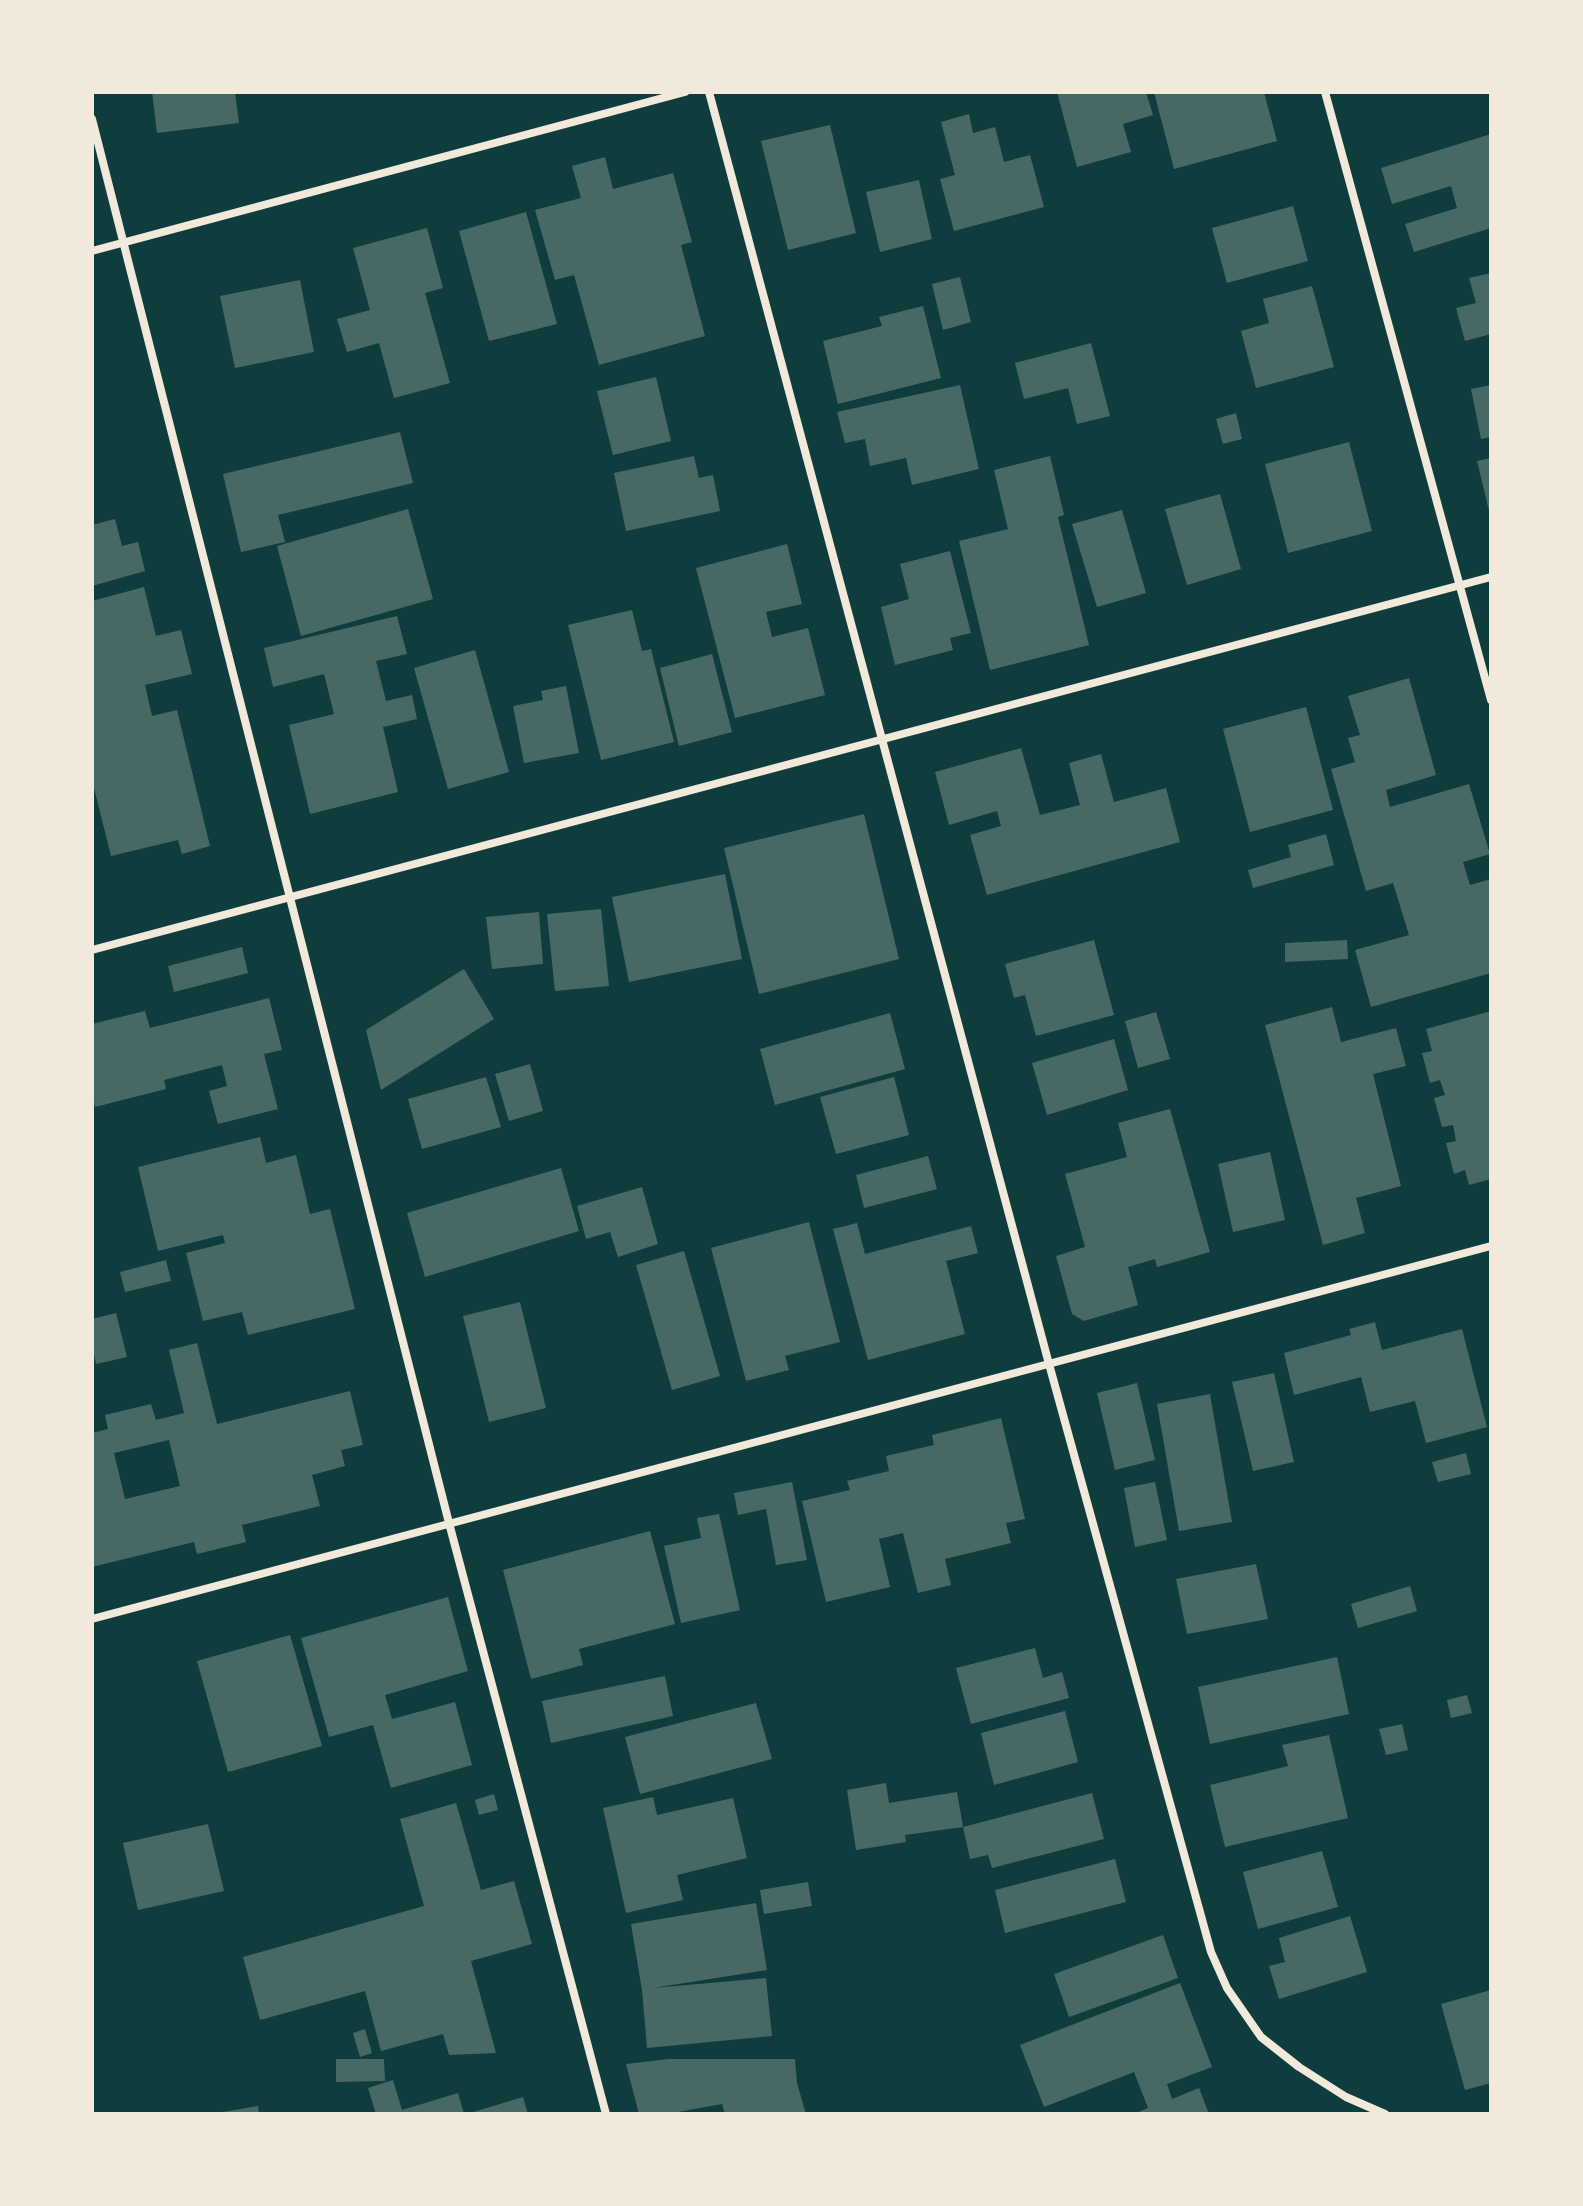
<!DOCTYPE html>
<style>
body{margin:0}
#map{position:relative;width:1583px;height:2206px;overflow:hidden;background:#0f3d3e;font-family:"PT Sans",sans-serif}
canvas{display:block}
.frame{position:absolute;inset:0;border:94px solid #f1e9da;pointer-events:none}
</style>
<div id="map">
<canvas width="1583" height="2206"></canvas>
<div class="frame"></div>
</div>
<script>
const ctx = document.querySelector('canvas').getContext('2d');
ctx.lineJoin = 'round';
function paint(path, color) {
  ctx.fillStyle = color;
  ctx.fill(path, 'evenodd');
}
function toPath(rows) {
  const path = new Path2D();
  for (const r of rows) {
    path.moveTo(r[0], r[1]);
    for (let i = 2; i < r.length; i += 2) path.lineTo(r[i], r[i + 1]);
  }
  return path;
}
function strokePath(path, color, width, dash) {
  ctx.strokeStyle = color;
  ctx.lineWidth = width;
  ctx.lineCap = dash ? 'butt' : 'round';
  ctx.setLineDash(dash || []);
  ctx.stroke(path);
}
const building = toPath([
 [152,92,235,92,239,123,157,133],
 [1057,92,1146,92,1153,115,1123,124,1131,152,1077,167],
 [1154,92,1264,92,1277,141,1174,169],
 [969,114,973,133,995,127,1004,162,1030,155,1044,207,954,231,940,179,955,175,941,122],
 [830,125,856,233,788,250,761,141],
 [1491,134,1491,228,1414,252,1405,224,1457,208,1451,186,1392,204,1381,168],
 [605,157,613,189,673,173,692,242,681,245,705,336,599,365,574,275,555,280,535,210,581,198,572,166],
 [919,180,932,239,880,252,866,192],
 [1293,206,1308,261,1227,283,1212,228],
 [526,212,557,324,489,341,459,231],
 [427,228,443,288,425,293,450,383,394,398,379,343,347,352,337,319,370,310,353,248],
 [1491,273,1491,334,1465,341,1456,308,1476,303,1469,278],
 [960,277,971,322,943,330,932,284],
 [300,280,314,352,235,368,220,296],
 [1312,286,1334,367,1256,388,1241,331,1269,323,1263,299],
 [923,306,941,378,838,404,823,341,882,326,879,317],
 [1091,343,1110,416,1077,424,1068,388,1024,399,1015,363],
 [656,377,671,441,613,455,597,391],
 [960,385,979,469,912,485,906,458,870,466,865,439,845,443,837,412],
 [1491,385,1491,437,1481,439,1471,389],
 [1236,413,1242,439,1223,444,1216,419],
 [400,432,413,483,278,515,285,542,241,552,223,474],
 [1349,442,1372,531,1288,553,1265,464],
 [694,456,699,478,713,475,720,511,626,531,614,473],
 [1050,456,1064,515,1058,517,1089,645,990,670,959,541,1008,529,994,470],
 [1491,458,1491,515,1490,515,1477,461],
 [1220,494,1241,569,1187,585,1165,509],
 [408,509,433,599,301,636,277,546],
 [1122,510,1146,593,1097,607,1072,524],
 [115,519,122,546,138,542,145,571,92,586,92,525],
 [787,544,802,604,766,612,772,637,808,628,825,695,735,718,696,568],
 [950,551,971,633,950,638,953,650,895,665,881,607,909,599,900,564],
 [144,587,156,636,181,630,192,674,145,685,152,716,177,710,210,846,182,854,178,840,111,856,92,780,92,601],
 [632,610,642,651,651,649,674,742,601,760,568,625],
 [397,616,407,654,376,661,386,701,412,695,417,719,383,727,398,792,310,814,289,725,334,714,324,674,273,687,264,648],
 [475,650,509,772,448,789,414,668],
 [712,654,732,732,679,746,660,668],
 [1409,678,1436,775,1386,790,1390,807,1469,784,1490,854,1463,862,1470,885,1491,879,1491,973,1371,1007,1355,950,1409,935,1393,883,1366,891,1331,769,1355,762,1348,738,1360,735,1348,696],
 [566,686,579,753,524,763,513,706,543,700,541,691],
 [1306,707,1333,810,1250,832,1223,729],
 [1021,748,1040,815,1080,805,1069,763,1101,754,1114,802,1166,788,1180,842,987,895,970,835,1001,826,997,811,949,825,935,772],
 [864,814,899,959,759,994,724,848],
 [1326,834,1334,865,1253,888,1248,870,1291,857,1288,845],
 [725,874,742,959,629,982,612,897],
 [601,909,609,986,555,991,547,914],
 [539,912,543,964,492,969,486,917],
 [1094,940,1114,1015,1036,1036,1025,995,1014,998,1005,964],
 [1347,940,1348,959,1285,962,1285,943],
 [242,947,248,973,174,992,168,966],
 [464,969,494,1019,381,1090,366,1030],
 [269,998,282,1050,264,1054,278,1109,218,1124,209,1091,227,1086,222,1065,164,1080,166,1089,95,1107,92,1094,92,1024,145,1011,150,1028],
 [1332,1007,1341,1042,1396,1028,1406,1066,1373,1074,1401,1186,1356,1198,1365,1233,1323,1245,1265,1025],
 [1491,1011,1491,1179,1469,1185,1465,1170,1454,1174,1446,1143,1456,1141,1453,1125,1442,1127,1434,1098,1445,1095,1440,1080,1430,1083,1422,1053,1432,1051,1426,1029],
 [1156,1012,1170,1059,1138,1068,1125,1021],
 [890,1013,905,1069,775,1105,760,1049],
 [1114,1039,1128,1090,1047,1115,1032,1063],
 [530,1064,543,1111,509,1121,495,1074],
 [486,1077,501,1127,422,1149,408,1099],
 [894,1077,909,1135,836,1154,820,1097],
 [1170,1109,1210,1252,1157,1267,1155,1259,1128,1267,1138,1305,1084,1321,1072,1314,1056,1256,1085,1247,1065,1174,1127,1157,1118,1123],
 [260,1137,266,1163,296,1155,310,1214,330,1209,355,1309,248,1335,242,1312,203,1321,186,1253,225,1243,223,1235,158,1251,138,1167],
 [1270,1152,1285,1220,1233,1232,1218,1164],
 [928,1156,937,1189,864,1208,856,1175],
 [561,1168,579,1231,425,1277,407,1213],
 [642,1187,658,1244,618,1257,610,1232,586,1239,577,1206],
 [809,1222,840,1342,785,1356,789,1370,746,1381,711,1248],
 [857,1223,865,1254,971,1226,978,1253,946,1261,965,1334,868,1360,833,1229],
 [684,1251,720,1376,672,1390,636,1265],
 [166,1260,171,1281,125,1292,120,1272],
 [520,1302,546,1408,489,1422,463,1316],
 [116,1313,127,1357,96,1364,92,1346,92,1319],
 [1375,1322,1382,1350,1462,1329,1487,1427,1426,1443,1415,1401,1370,1412,1361,1377,1294,1395,1284,1353,1351,1335,1349,1329],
 [197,1343,217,1424,350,1391,363,1445,341,1450,345,1466,312,1475,320,1506,242,1525,246,1542,197,1554,194,1542,92,1567,92,1433,108,1429,105,1415,151,1404,156,1420,184,1413,169,1350],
 [169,1440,180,1486,125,1499,114,1453],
 [1274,1373,1294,1462,1253,1471,1232,1382],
 [1137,1383,1155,1460,1115,1470,1097,1393],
 [1210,1394,1232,1522,1179,1531,1157,1404],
 [1001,1418,1025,1519,1006,1523,1011,1543,945,1559,951,1585,918,1593,903,1533,879,1539,890,1587,826,1602,802,1501,850,1490,847,1481,889,1471,886,1456,934,1445,932,1435],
 [1466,1453,1471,1474,1438,1482,1432,1462],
 [792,1482,807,1560,776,1565,766,1509,738,1515,734,1493],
 [1155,1482,1167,1540,1135,1547,1124,1488],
 [719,1514,740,1610,681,1623,664,1546,701,1538,697,1518],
 [650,1531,675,1624,579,1649,583,1665,531,1679,503,1570],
 [1256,1564,1268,1619,1187,1634,1176,1579],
 [1410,1586,1417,1611,1358,1628,1351,1604],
 [448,1597,468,1671,385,1695,392,1719,455,1702,472,1765,391,1788,373,1725,329,1737,301,1638],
 [290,1635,322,1746,228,1772,197,1661],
 [1035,1648,1043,1678,1062,1672,1069,1698,971,1724,956,1668],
 [1337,1657,1349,1714,1210,1744,1198,1687],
 [665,1676,673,1716,551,1743,542,1701],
 [1467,1695,1472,1713,1451,1718,1447,1700],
 [756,1703,772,1759,640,1794,625,1737],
 [1065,1711,1078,1762,994,1785,981,1733],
 [1402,1724,1408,1750,1386,1755,1379,1729],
 [1329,1735,1348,1818,1225,1847,1210,1785,1288,1766,1282,1745],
 [886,1783,889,1803,957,1792,963,1827,905,1835,906,1842,856,1850,847,1790],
 [1092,1793,1104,1839,992,1868,988,1855,970,1859,963,1827],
 [494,1794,498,1810,479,1815,475,1800],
 [653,1797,657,1815,733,1798,747,1858,677,1875,683,1900,626,1913,603,1808],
 [456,1803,481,1890,514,1881,532,1944,471,1961,496,2053,449,2055,443,2034,381,2051,365,1991,260,2020,243,1957,424,1906,400,1819],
 [208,1824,224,1891,138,1910,123,1843],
 [1322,1851,1338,1907,1258,1929,1243,1872],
 [1115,1859,1126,1902,1005,1933,995,1890],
 [808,1882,812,1906,764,1914,760,1890],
 [756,1903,767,1970,653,1988,766,1978,772,2036,647,2048,642,1990,631,1924],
 [1350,1916,1367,1972,1279,1999,1269,1966,1285,1962,1279,1938],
 [1163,1935,1178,1978,1069,2017,1054,1974],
 [1180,1983,1212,2067,1167,2084,1172,2099,1199,2088,1209,2114,1134,2114,1148,2108,1134,2072,1044,2107,1020,2045],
 [1491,1990,1491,2083,1465,2090,1441,2004],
 [365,2029,372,2053,360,2057,353,2033],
 [336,2059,384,2059,385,2081,336,2082],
 [669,2059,795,2059,797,2083,806,2114,725,2114,722,2104,667,2114,639,2114,626,2064],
 [393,2080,402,2110,458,2093,464,2114,376,2114,368,2088],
 [523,2097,528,2114,470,2114,470,2113],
 [258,2106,259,2114,223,2114,223,2112]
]);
const minor = toPath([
 [709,92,1049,1364,1211,1952,1227,1988,1261,2037,1299,2067,1346,2097,1385,2114],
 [1325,92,1491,700],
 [92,119,449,1523,606,2114],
 [92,251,685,92],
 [92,950,1491,577],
 [92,1619,1491,1246]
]);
paint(building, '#486865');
strokePath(minor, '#f1e9da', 8);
</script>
